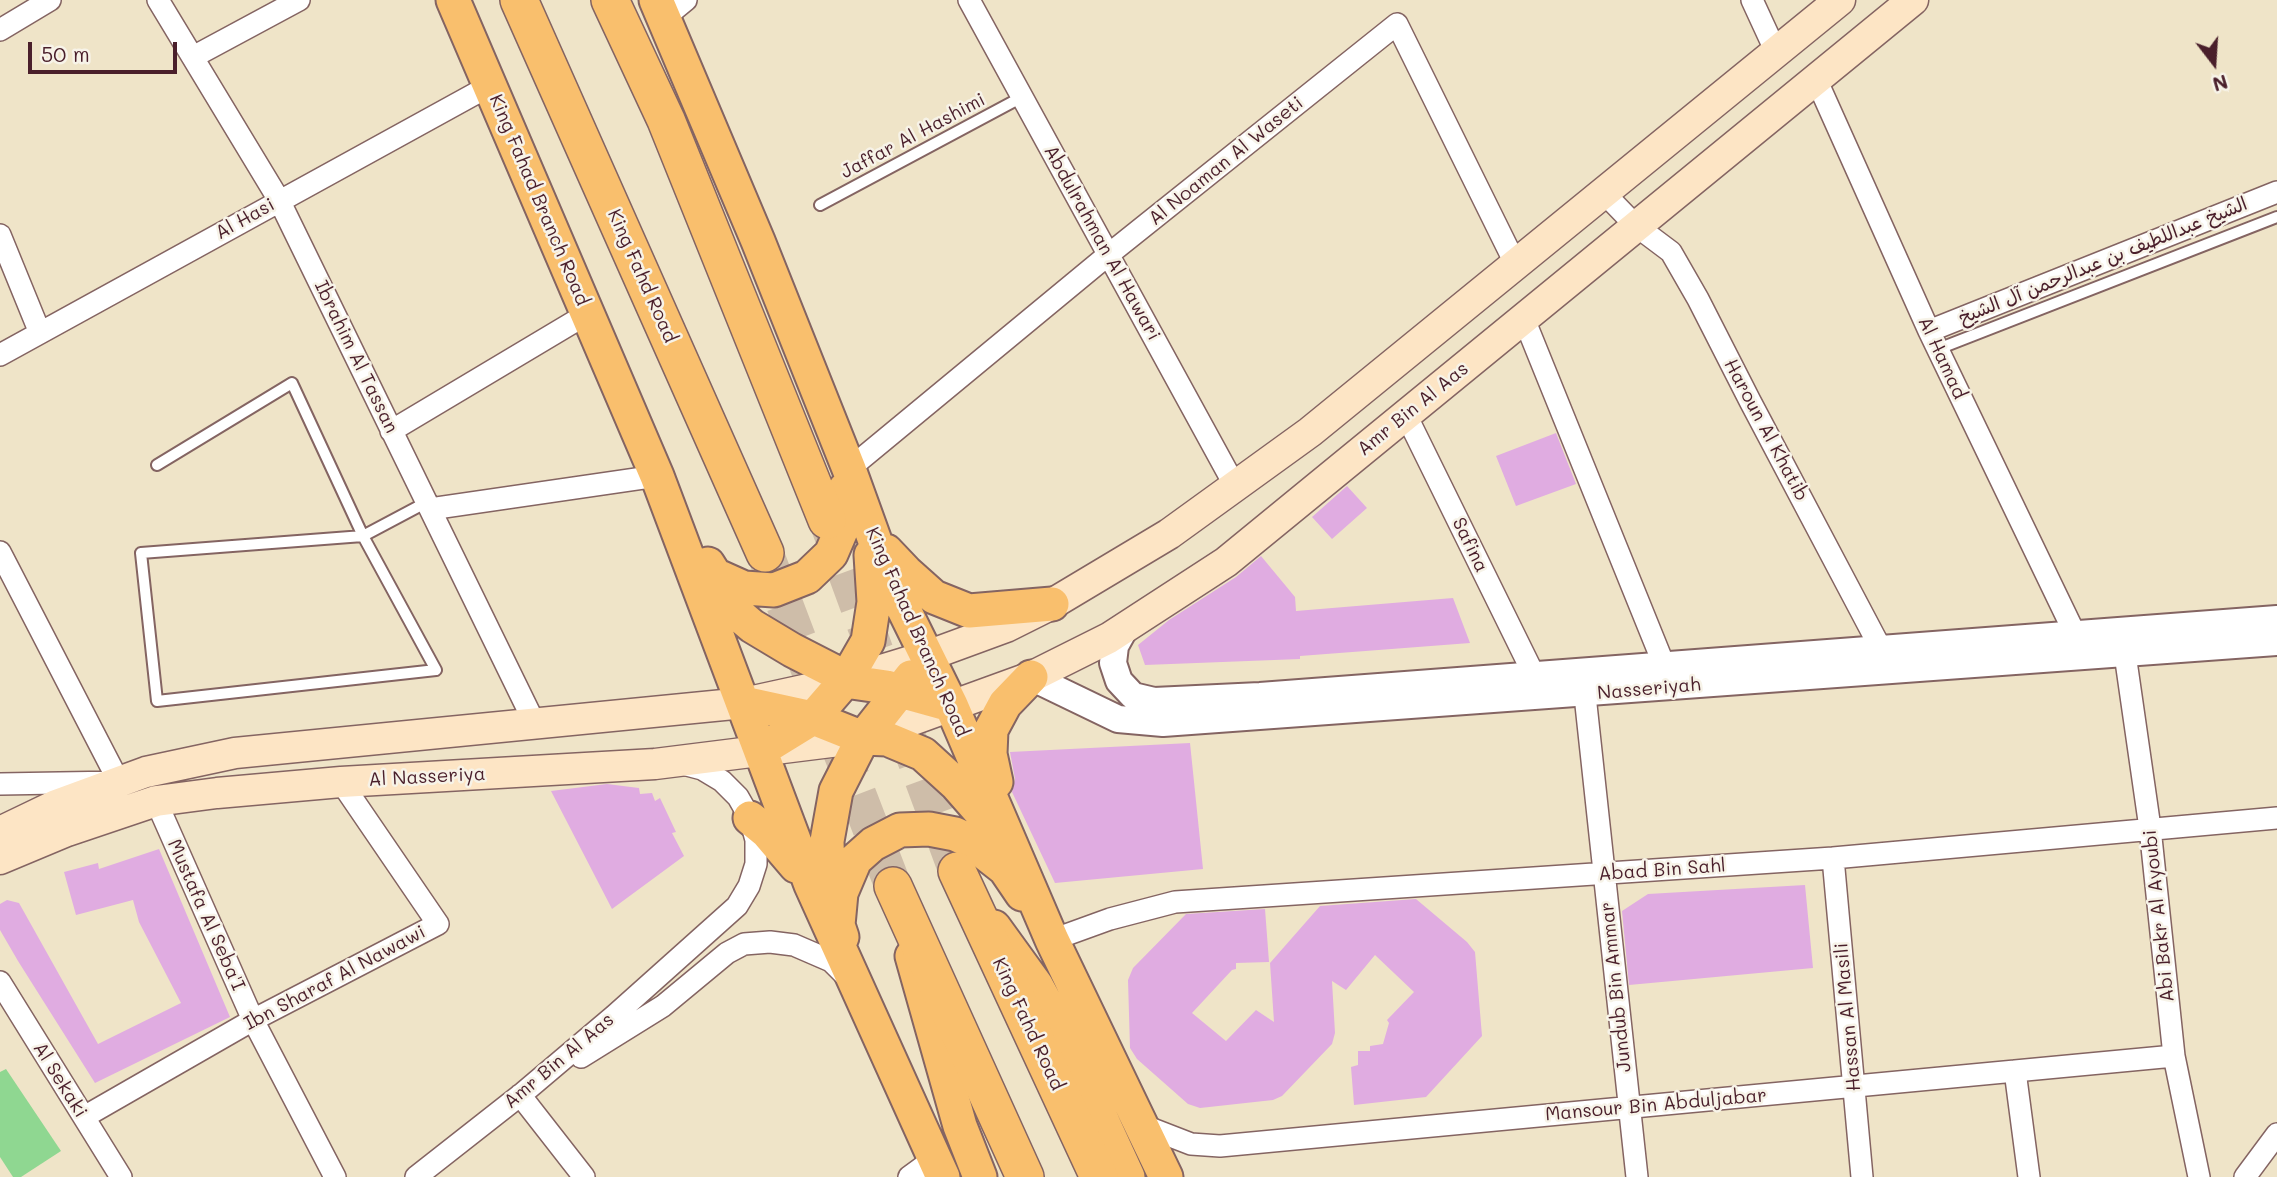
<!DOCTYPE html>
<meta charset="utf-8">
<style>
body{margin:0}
#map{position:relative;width:2277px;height:1177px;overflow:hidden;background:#efe4c8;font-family:Mali,sans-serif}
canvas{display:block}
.north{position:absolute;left:2179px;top:28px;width:70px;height:70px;-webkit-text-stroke:5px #f7f3e8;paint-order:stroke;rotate:163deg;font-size:19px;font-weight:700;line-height:28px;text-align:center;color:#4a1f2b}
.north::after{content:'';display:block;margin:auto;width:24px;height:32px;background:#4a1f2b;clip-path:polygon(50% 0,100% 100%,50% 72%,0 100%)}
.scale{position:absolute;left:28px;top:42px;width:149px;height:32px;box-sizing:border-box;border:4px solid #4a1f2b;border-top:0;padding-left:9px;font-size:21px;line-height:24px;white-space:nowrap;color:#4a1f2b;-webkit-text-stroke:5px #f7f3e8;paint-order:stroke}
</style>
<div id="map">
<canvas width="2277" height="1177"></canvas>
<div class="north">N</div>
<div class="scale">50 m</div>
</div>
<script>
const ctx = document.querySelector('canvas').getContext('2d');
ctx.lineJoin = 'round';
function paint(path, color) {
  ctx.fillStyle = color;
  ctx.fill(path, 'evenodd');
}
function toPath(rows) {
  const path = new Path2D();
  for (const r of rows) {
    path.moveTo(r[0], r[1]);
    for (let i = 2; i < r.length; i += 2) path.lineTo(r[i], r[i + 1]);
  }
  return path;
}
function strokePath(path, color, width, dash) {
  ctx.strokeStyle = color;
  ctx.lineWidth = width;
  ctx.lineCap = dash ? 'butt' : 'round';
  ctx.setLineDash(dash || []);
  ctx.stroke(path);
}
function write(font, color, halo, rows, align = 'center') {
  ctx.font = font + ' Mali,"Playpen Sans Arabic",sans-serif';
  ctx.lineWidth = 5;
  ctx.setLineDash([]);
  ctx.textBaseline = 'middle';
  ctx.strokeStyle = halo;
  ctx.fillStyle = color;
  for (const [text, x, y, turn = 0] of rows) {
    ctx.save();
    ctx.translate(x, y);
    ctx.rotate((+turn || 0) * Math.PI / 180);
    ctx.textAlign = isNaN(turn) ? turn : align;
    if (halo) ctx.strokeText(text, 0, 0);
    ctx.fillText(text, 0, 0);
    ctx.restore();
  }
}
const green = toPath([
 [6,1069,61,1151,21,1177,13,1177,0,1157,0,1072]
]);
const building = toPath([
 [1556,433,1576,484,1516,506,1496,456],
 [1347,486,1367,508,1332,539,1312,517],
 [1261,556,1295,597,1296,611,1453,598,1470,643,1300,656,1300,659,1145,665,1138,645,1169,620,1236,577],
 [1190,743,1203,869,1055,883,1012,792,1015,779,1010,752],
 [607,784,639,788,640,794,652,793,655,801,660,798,676,832,672,833,684,856,612,909,551,791],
 [159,849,230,1017,95,1083,18,961,0,930,0,904,7,900,19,903,98,1044,181,1003,139,922,133,900,76,915,64,872,98,863,99,869],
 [1805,885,1813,968,1629,985,1622,911,1648,894],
 [1416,899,1467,942,1475,952,1482,1036,1426,1097,1354,1105,1351,1067,1358,1065,1358,1051,1370,1051,1370,1046,1383,1044,1389,1023,1387,1020,1414,992,1375,955,1346,990,1332,981,1335,1033,1332,1044,1282,1096,1273,1100,1200,1108,1188,1104,1137,1059,1130,1048,1128,980,1133,968,1186,914,1265,909,1269,962,1236,963,1236,969,1232,970,1192,1013,1226,1041,1256,1010,1274,1022,1270,963,1320,906]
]);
const motorwayTunnel = toPath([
 [827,520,875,651],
 [765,553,813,679],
 [904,728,957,871],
 [838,743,893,886]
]);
const service = toPath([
 [820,205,1022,97],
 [1938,349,2277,217],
 [157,465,292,383,363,536,427,502],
 [363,536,436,670,157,701,141,553,363,536]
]);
const minor = toPath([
 [158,0,279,200,535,724],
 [969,0,1235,486],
 [1752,0,1776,52],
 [663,19,686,0],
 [0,30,50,0],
 [193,57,299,0],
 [1816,79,1929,331,2075,634],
 [1604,193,1635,225,1671,252,1698,299,1750,401,1881,649],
 [0,235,40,333],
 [1524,319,1664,665],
 [1929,331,2277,192],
 [0,355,491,85],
 [1406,415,1534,675],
 [391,431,587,314],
 [849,469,1108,255,1397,24,1516,265],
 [430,509,657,476],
 [0,552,119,782,0,784],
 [2125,654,2150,828,2174,1056,2199,1177],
 [1583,677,1637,1177],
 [156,801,253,1020,335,1177],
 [1833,858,1862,1177],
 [1052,940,1110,919,1175,902,1833,858,2277,818],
 [0,982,121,1177],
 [581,1057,663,1006,727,953,744,944,770,942,794,945,831,961,846,976],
 [2015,1071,2029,1177],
 [520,1095,584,1177],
 [84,1117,253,1020,438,924,341,782],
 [1142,1125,1191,1144,1220,1146,2174,1056],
 [416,1177,523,1093,614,1016,737,906,749,886,756,864,756,840,750,818,738,797,722,781,702,769,683,764],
 [909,1177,935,1158],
 [2245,1177,2277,1134]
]);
const tertiary = toPath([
 [1125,628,1115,646,1113,663,1119,681,1133,696,1154,701,1260,696,2277,619],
 [1031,677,1118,719,1163,723,2277,642]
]);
const secondary = toPath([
 [0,832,56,805,146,772,235,753,744,703,845,681,927,656,1006,627,1052,604,1169,534,1310,432,1840,0],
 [0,859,67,831,156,801,217,793,341,782,655,764,863,738,1031,677,1109,638,1226,562,1913,0]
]);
const primary = toPath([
 [453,0,657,476,811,885,943,1177],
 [656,0,758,241,849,469,888,577,951,705,1052,940,1166,1177],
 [886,551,906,572,934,597,969,611,1052,604],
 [708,564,715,575,744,588,774,590,807,577,831,554,847,517,845,489],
 [702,575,711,591,752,626,792,650,831,670,845,681,886,687,951,705],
 [744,703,813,718,863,738,887,739,923,754,956,784,991,824],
 [761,750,813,718,845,681,868,641,874,602,871,555],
 [996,782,990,754,991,730,1005,704,1031,677],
 [750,818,767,832,796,866],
 [829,907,827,841,836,791,863,738,911,677],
 [994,927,1036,985,1061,1031,1128,1177],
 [842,937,838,925,841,893,855,860,873,844,900,830,929,829,955,834,968,840,1005,869,1022,894],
 [912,956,960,1126,980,1177]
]);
const motorway = toPath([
 [519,0,765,553],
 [610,0,666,120,827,520],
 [957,871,1099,1177],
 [893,886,1025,1177]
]);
const streetNames = [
 ["Jaffar Al Hashimi",913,136,-28],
 ["Al Noaman Al Waseti",1226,161,-39],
 ["King Fahad Branch Road",539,200,67],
 ["Al Hasi",245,219,-29],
 ["Abdulrahman Al Hawari",1102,243,61],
 ["الشيخ عبداللطيف بن عبدالرحمن آل الشيخ",2103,261,-22],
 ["King Fahd Road",642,276,66],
 ["Ibrahim Al Tassan",356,357,64],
 ["Al Hamad",1942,358,65],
 ["Amr Bin Al Aas",1413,409,-39],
 ["Haroun Al Khatib",1766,430,62],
 ["Safina",1470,545,64],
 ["King Fahad Branch Road",917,632,66],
 ["Nasseriyah",1649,689,-5],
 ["Al Nasseriya",427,777,-3],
 ["Abad Bin Sahl",1662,870,-4],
 ["Mustafa Al Seba'I",206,915,66],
 ["Abi Bakr Al Ayoubi",2159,916,-96],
 ["Ibn Sharaf Al Nawawi",335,978,-28],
 ["Jundub Bin Ammar",1616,987,-96],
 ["Hassan Al Masili",1848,1017,-95],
 ["King Fahd Road",1028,1024,65],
 ["Amr Bin Al Aas",559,1061,-40],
 ["Al Sekaki",60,1080,58],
 ["Mansour Bin Abduljabar",1656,1105,-5]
];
paint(green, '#8fd791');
paint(building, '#e0ace1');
strokePath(motorwayTunnel, '#cebda9', 37, [37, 18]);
strokePath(service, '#846462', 14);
strokePath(minor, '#846462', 24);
strokePath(tertiary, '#846462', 30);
strokePath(secondary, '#846462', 33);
strokePath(primary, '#846462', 37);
strokePath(motorway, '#846462', 40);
strokePath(service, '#fff', 10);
strokePath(minor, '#fff', 21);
strokePath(tertiary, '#fff', 26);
strokePath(secondary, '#fde5c5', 30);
strokePath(primary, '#f9bf6d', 33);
strokePath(motorway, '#f9bf6d', 37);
write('19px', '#4a1f2b', '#f7f3e8', streetNames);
</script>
